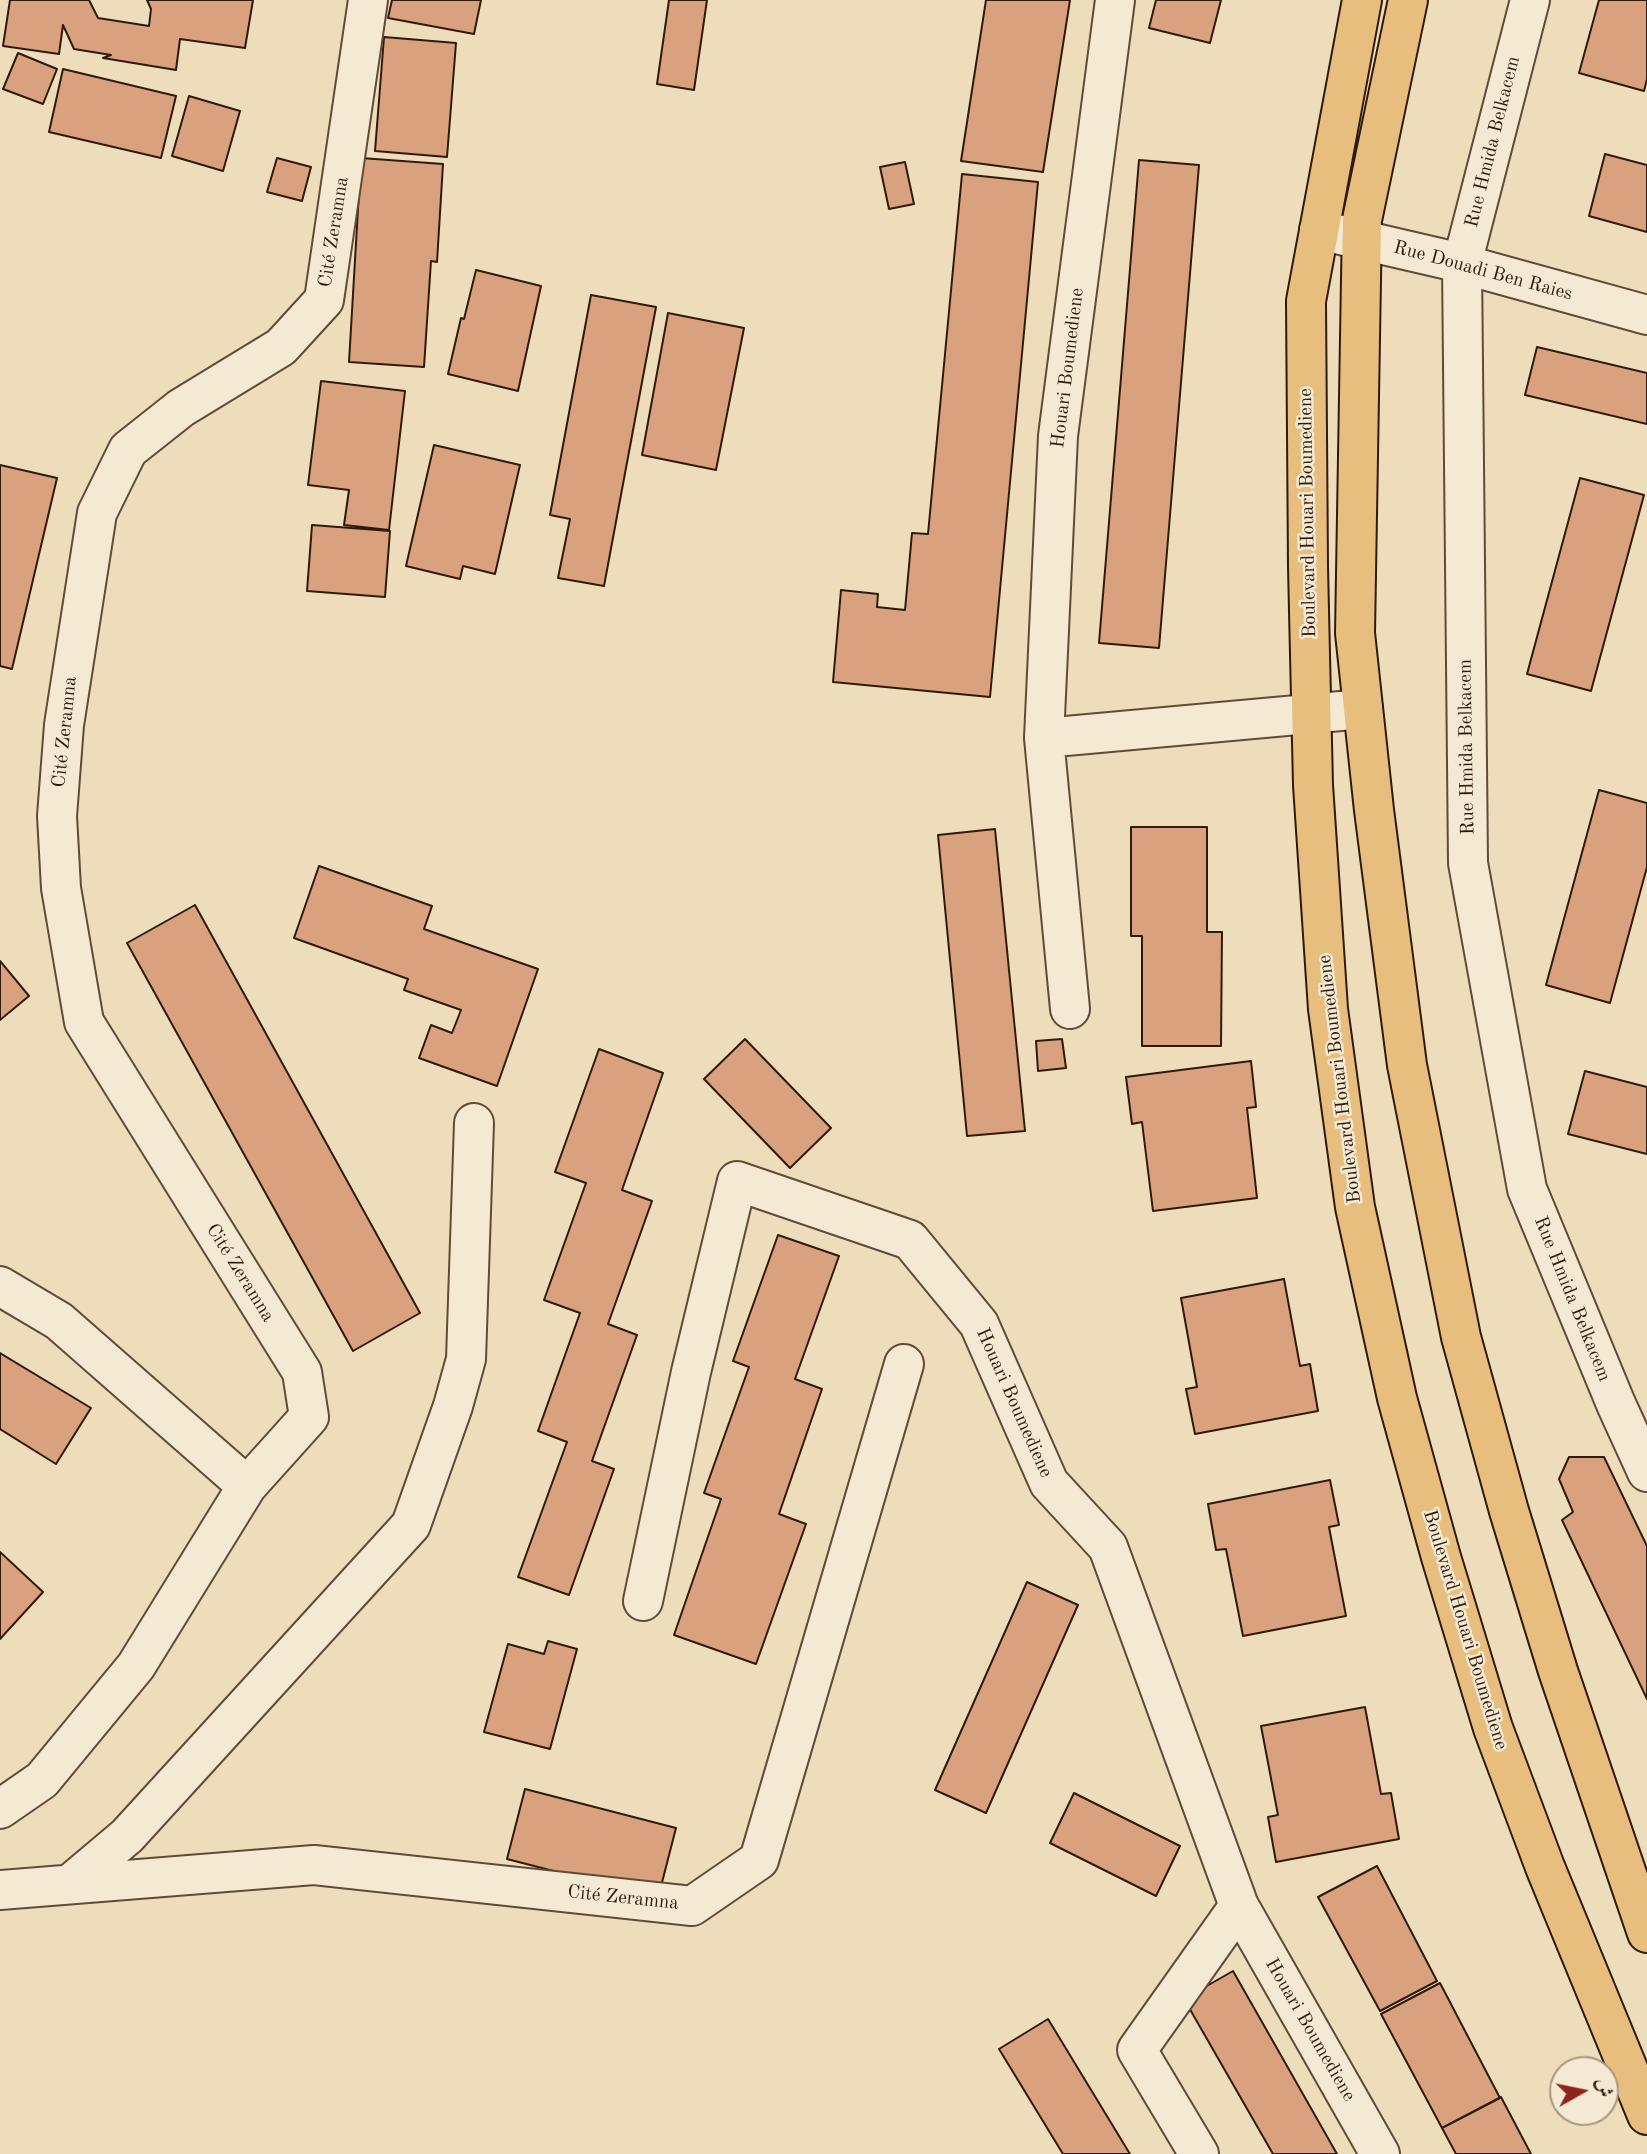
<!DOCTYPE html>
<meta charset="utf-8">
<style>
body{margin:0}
#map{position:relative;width:1647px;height:2154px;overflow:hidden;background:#edb;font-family:"Old Standard TT",Amiri,serif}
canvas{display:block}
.north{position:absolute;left:1549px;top:2056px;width:70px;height:70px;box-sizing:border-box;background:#f4e9d3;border:2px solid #a69683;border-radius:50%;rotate:81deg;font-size:19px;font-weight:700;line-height:28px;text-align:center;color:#301a0c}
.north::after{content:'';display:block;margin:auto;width:24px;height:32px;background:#8f2418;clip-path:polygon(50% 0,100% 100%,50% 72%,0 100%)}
</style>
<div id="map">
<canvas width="1647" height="2154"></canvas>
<div class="north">ش</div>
</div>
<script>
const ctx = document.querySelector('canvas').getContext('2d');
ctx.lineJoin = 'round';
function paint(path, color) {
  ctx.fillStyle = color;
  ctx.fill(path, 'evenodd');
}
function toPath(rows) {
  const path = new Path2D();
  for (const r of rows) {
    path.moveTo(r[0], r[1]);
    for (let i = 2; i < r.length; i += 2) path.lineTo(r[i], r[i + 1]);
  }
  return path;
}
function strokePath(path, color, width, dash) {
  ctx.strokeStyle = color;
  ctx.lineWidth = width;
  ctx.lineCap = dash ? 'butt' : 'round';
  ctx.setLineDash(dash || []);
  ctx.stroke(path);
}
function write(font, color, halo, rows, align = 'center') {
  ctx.font = font + ' "Old Standard TT",serif';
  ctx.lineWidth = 5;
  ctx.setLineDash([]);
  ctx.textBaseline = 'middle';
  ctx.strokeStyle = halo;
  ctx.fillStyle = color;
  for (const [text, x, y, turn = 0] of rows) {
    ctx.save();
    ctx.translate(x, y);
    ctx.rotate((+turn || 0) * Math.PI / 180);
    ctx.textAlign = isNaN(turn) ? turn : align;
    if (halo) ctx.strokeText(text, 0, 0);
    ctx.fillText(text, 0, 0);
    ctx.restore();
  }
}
const building = toPath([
 [10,0,89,0,98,18,149,26,151,9,147,0,253,0,245,48,180,39,176,70,103,58,111,55,74,49,63,25,59,54,3,46,10,0],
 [392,0,481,0,474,34,388,18,392,0],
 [669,0,707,0,694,90,657,84,669,0],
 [986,0,1070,0,1043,172,961,161,986,0],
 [1156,0,1221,0,1210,43,1149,28,1156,0],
 [1599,0,1647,0,1647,79,1644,91,1579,73,1599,0],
 [384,37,456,43,447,157,375,151,384,37],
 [18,53,57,69,43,104,3,89,18,53],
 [63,69,176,96,161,158,49,132,63,69],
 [189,96,240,111,223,171,172,156,189,96],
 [1605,154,1647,165,1647,232,1589,216,1605,154],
 [277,158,311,167,302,201,267,192,277,158],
 [361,158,443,164,437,262,431,261,424,367,349,362,361,158],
 [1139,160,1199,165,1159,648,1099,643,1139,160],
 [905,162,914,204,889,209,880,167,905,162],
 [962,174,1038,182,990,697,833,682,841,590,878,594,877,607,905,610,912,533,928,534,962,174],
 [476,270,541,286,518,391,448,374,461,318,464,319,476,270],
 [591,295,656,307,604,586,558,578,570,519,550,515,591,295],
 [668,313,744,328,716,470,642,455,668,313],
 [1537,347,1647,373,1647,424,1525,395,1537,347],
 [321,381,405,391,389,530,344,525,349,490,308,485,321,381],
 [434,445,520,465,495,574,463,566,460,579,406,566,434,445],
 [0,465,57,478,12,669,0,666,0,465],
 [1580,478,1644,495,1591,691,1527,674,1580,478],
 [312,525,390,531,385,597,307,591,312,525],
 [1599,790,1647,803,1647,867,1610,1003,1546,985,1599,790],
 [1131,827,1207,827,1207,932,1222,932,1221,1046,1142,1046,1142,936,1131,936,1131,827],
 [995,829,1025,1131,967,1136,938,835,995,829],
 [319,866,432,906,424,929,538,969,497,1086,419,1058,431,1025,452,1033,461,1010,404,990,408,979,294,938,319,866],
 [195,905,420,1313,353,1351,127,943,195,905],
 [0,961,29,996,0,1020,0,961],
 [745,1039,831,1128,790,1168,704,1079,745,1039],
 [1062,1039,1066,1068,1038,1071,1036,1041,1062,1039],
 [599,1049,663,1073,622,1190,652,1201,608,1324,637,1335,592,1461,614,1469,569,1595,518,1577,567,1442,538,1431,580,1313,544,1300,586,1183,555,1172,599,1049],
 [1251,1061,1256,1107,1247,1108,1257,1198,1153,1211,1142,1122,1132,1124,1126,1077,1251,1061],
 [1585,1071,1647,1087,1647,1154,1568,1134,1585,1071],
 [778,1235,839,1256,795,1379,822,1389,779,1514,806,1524,756,1664,674,1635,721,1499,704,1493,749,1367,733,1361,778,1235],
 [1284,1279,1300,1366,1310,1364,1318,1411,1195,1434,1186,1389,1197,1387,1181,1298,1284,1279],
 [0,1353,91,1408,56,1464,0,1429,0,1353],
 [1569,1457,1604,1457,1647,1546,1647,1699,1562,1520,1573,1512,1559,1479,1569,1457],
 [1330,1480,1339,1525,1329,1527,1346,1616,1243,1636,1226,1549,1216,1550,1208,1504,1330,1480],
 [0,1552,43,1592,0,1639,0,1552],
 [1027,1582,1078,1605,986,1813,935,1790,1027,1582],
 [548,1641,577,1649,550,1749,484,1732,508,1644,544,1654,548,1641],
 [1365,1707,1381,1794,1391,1793,1399,1839,1276,1862,1268,1817,1278,1815,1261,1726,1365,1707],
 [525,1789,676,1828,658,1898,507,1859,525,1789],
 [1074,1793,1180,1846,1156,1896,1050,1843,1074,1793],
 [1377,1866,1437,1981,1380,2011,1318,1897,1377,1866],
 [1233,1971,1337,2154,1273,2154,1184,1999,1233,1971],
 [1440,1983,1500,2098,1442,2128,1381,2014,1440,1983],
 [1048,2019,1130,2154,1063,2154,999,2049,1048,2019],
 [1501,2097,1531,2154,1456,2154,1442,2128,1501,2097]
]);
const minor = toPath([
 [1530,0,1462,264,1468,863,1527,1189,1616,1404,1647,1472],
 [1319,230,1444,259,1647,315],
 [1044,738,1363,709],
 [1070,1009,1044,738,1058,436,1115,0],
 [0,1286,59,1321,247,1486,136,1666,42,1780,0,1809],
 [247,1486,309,1417,302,1372,84,1022,61,888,57,816,64,725,97,513,128,450,181,408,281,347,324,300,368,0],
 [643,1601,691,1372,737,1181,910,1240,979,1324,1049,1483,1108,1547,1239,1906,1380,2154],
 [70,1884,127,1836,411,1525,453,1406,466,1359,474,1123],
 [0,1890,314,1865,692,1906,759,1860,904,1364],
 [1199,2154,1137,2050,1239,1906]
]);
const highway = toPath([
 [1362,0,1306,301,1308,567,1313,785,1328,1009,1355,1207,1397,1398,1441,1557,1493,1728,1545,1867,1647,2115],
 [1408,0,1362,220,1355,633,1374,810,1407,1065,1461,1337,1509,1511,1558,1671,1647,1933]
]);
const streetNames = [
 ["Rue Hmida Belkacem",1493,142,-76],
 ["Cité Zeramna",334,232,-81],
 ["Rue Douadi Ben Raies",1483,271,15],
 ["Houari Boumediene",1068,368,-83],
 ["Boulevard Houari Boumediene",1308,513,-91],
 ["Cité Zeramna",65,732,-84],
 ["Rue Hmida Belkacem",1467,747,-91],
 ["Boulevard Houari Boumediene",1340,1079,-97],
 ["Cité Zeramna",240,1273,58],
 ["Rue Hmida Belkacem",1572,1299,68],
 ["Houari Boumediene",1014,1403,66],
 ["Boulevard Houari Boumediene",1465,1630,73],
 ["Cité Zeramna",623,1898,6],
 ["Houari Boumediene",1310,2030,60]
];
paint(building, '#d9a17e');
strokePath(building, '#301a0c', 2);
strokePath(minor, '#604b38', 42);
strokePath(highway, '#301a0c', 42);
strokePath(minor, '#f4e9d3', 38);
strokePath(highway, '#e7be7e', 38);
write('19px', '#301a0c', '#f4e9d3', streetNames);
</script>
